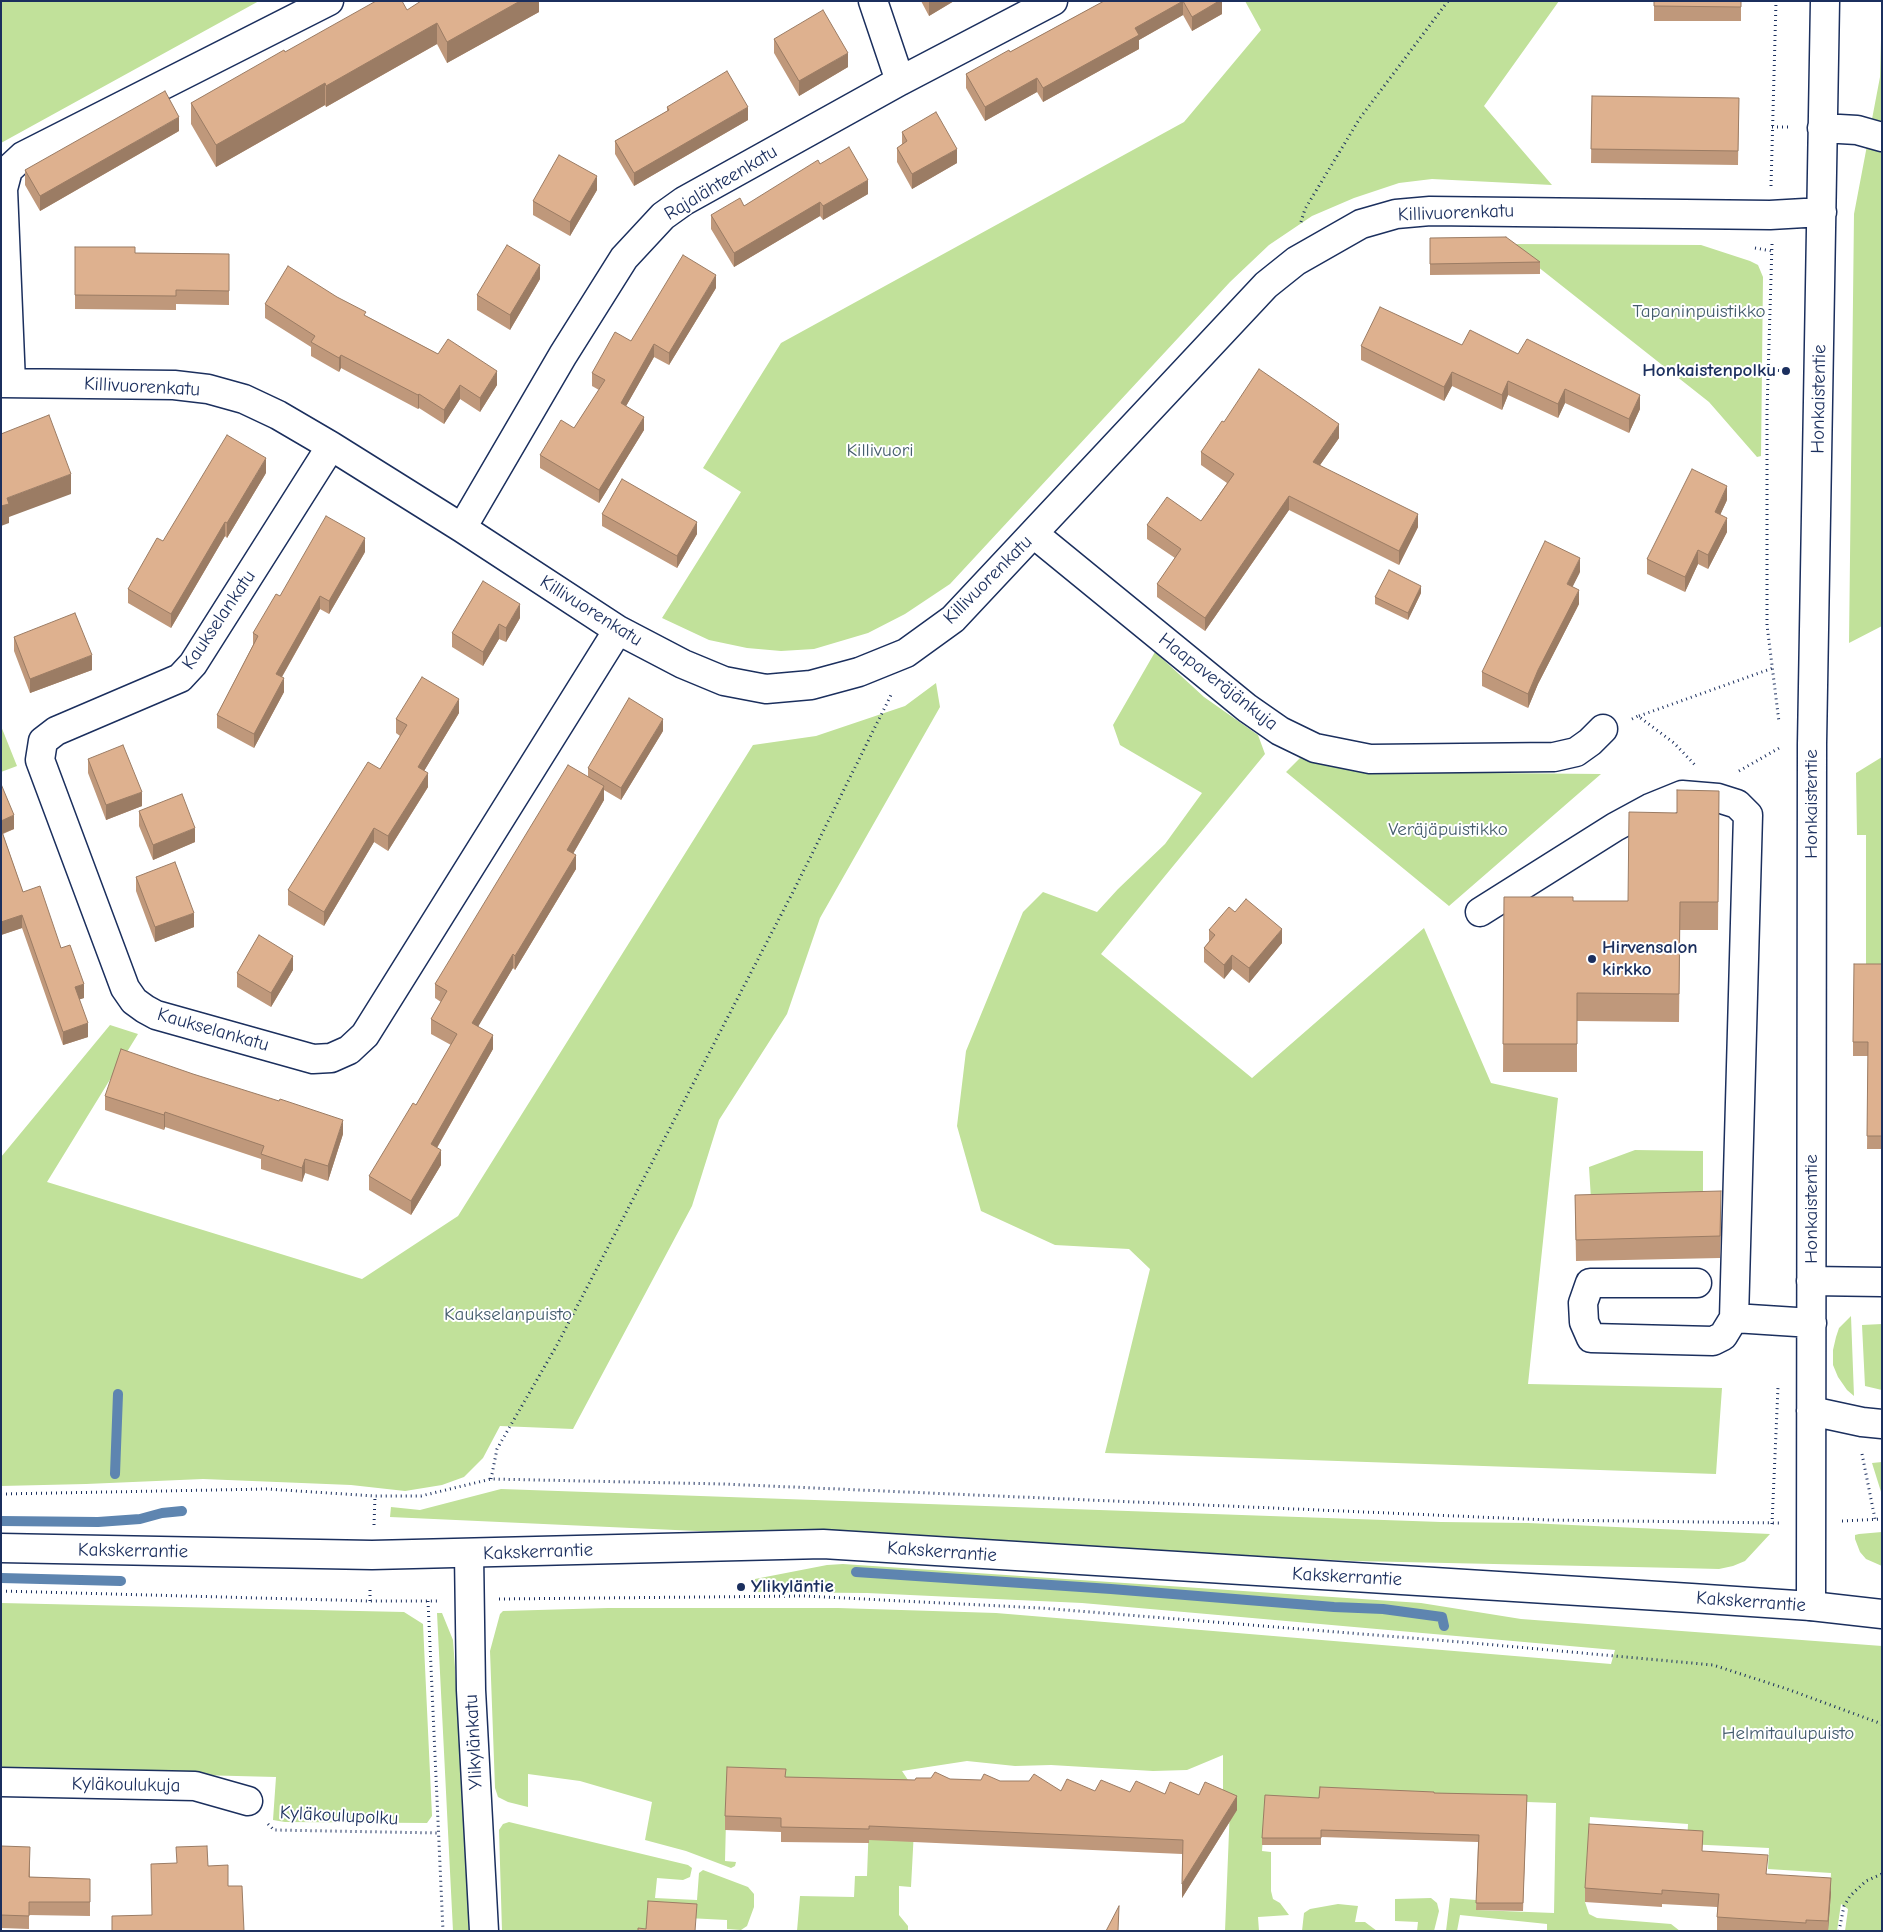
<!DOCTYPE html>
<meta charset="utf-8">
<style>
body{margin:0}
#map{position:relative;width:1883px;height:1932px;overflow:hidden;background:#fff;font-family:"Comic Neue",sans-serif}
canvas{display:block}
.frame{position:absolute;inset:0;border:2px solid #1b2f5e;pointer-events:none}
</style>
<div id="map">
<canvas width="1883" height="1932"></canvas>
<div class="frame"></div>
</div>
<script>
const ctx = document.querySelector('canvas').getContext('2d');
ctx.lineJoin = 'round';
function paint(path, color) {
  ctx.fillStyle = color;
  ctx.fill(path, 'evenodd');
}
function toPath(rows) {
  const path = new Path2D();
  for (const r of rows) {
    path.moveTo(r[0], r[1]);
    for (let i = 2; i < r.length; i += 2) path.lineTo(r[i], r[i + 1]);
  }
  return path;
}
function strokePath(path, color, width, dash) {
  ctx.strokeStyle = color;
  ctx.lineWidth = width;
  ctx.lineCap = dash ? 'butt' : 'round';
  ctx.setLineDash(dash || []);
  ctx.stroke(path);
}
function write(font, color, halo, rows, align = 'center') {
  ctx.font = font + ' "Comic Neue",sans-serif';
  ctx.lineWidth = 4;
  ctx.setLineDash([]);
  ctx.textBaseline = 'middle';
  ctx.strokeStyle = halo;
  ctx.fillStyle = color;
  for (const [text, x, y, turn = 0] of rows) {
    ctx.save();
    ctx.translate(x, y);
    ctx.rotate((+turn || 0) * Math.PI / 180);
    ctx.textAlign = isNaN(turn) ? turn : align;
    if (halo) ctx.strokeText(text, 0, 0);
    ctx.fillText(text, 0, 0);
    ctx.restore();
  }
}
const green = toPath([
 [1,1,259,1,1,143],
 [1245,1,1559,1,1484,106,1552,185,1432,179,1399,183,1354,198,1312,216,1269,245,1230,282,950,584,905,614,868,633,814,649,781,651,747,648,709,640,662,618,741,492,703,468,781,343,1184,122,1261,30],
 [1882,1,1882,626,1849,643,1854,214,1880,77],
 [1509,244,1701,245,1750,261,1758,265,1763,277,1761,456,1757,457,1709,402],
 [1155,652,1204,697,1258,735,1265,754,1101,954,1252,1078,1424,928,1491,1083,1558,1098,1528,1384,1722,1388,1716,1474,1105,1453,1150,1269,1129,1249,1055,1245,981,1211,957,1126,966,1051,1023,912,1043,892,1097,912,1118,889,1165,844,1202,793,1120,745,1113,725],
 [936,683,940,707,820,918,787,1014,719,1120,692,1206,573,1429,500,1426,483,1458,464,1477,442,1485,405,1491,351,1485,203,1479,86,1484,1,1486,1,1157,110,1025,138,1034,47,1182,362,1279,458,1216,753,745,816,736,905,706],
 [1,726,17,766,1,772],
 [1882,757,1882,978,1866,978,1866,835,1857,835,1856,773],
 [1300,758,1348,770,1375,772,1601,774,1449,906,1286,772],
 [1635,1150,1703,1151,1703,1196,1591,1199,1589,1167],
 [1851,1316,1854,1396,1847,1390,1838,1377,1833,1365,1833,1350,1836,1337,1839,1328],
 [1882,1324,1882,1390,1865,1386,1862,1325],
 [1882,1462,1882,1495,1872,1463],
 [501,1489,1441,1522,1528,1523,1770,1534,1745,1561,1733,1566,1719,1569,1679,1568,1355,1561,390,1517,391,1507,420,1510],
 [1882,1532,1882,1566,1866,1559,1860,1552,1855,1539,1855,1535,1859,1534],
 [843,1564,1421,1603,1521,1619,1882,1646,1882,1931,1845,1931,1848,1909,1841,1904,1837,1931,1828,1931,1831,1873,1768,1869,1769,1848,1687,1844,1688,1824,1590,1817,1585,1902,1589,1914,1597,1918,1671,1924,1680,1931,1547,1931,1547,1924,1460,1915,1457,1931,1446,1931,1450,1898,1476,1900,1477,1910,1554,1913,1556,1803,1527,1802,1319,1805,1265,1803,1262,1851,1271,1852,1271,1891,1273,1899,1280,1903,1289,1915,1258,1917,1259,1931,1225,1931,1230,1807,1223,1804,1223,1755,1187,1770,1153,1771,1051,1765,1015,1766,967,1761,902,1771,916,1792,911,1887,899,1886,899,1915,908,1926,908,1931,797,1931,800,1896,854,1897,855,1876,867,1876,870,1793,727,1781,725,1861,736,1862,735,1866,731,1868,686,1851,645,1840,652,1802,580,1781,528,1774,528,1807,508,1802,498,1797,495,1788,490,1651,500,1614,503,1611,608,1608,838,1608,996,1613,1611,1664,1615,1650,1082,1603,867,1593,754,1592,755,1579,827,1565],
 [1,1603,404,1612,423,1624,432,1816,427,1823,285,1822,273,1820,276,1777,1,1770],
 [437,1613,442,1613,453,1640,463,1778,469,1931,453,1931],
 [509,1822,688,1865,692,1868,690,1877,683,1880,657,1878,655,1898,697,1900,699,1873,703,1870,748,1887,754,1894,754,1907,747,1926,741,1930,727,1929,727,1920,648,1916,647,1931,502,1931,499,1830,503,1824],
 [1431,1898,1437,1903,1439,1911,1434,1931,1417,1931,1418,1922,1395,1921,1395,1899],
 [1338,1904,1358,1906,1355,1922,1365,1922,1377,1931,1302,1931,1304,1913,1310,1909]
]);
const stream = toPath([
 [115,1474,118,1394],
 [1,1521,98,1522,140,1519,162,1513,182,1511],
 [856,1572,1111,1589,1334,1607,1383,1609,1442,1617,1444,1626],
 [1,1578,121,1581]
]);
const path = toPath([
 [1772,127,1791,127],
 [1771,186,1776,1],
 [1301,222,1305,209,1360,118,1448,1],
 [1772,244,1767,411,1767,625,1779,722],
 [1755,248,1772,251],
 [1768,370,1786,371],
 [1639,716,1773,668],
 [1632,719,1638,716,1674,743,1695,765],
 [1739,771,1781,747],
 [1862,1454,1875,1519],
 [491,1479,497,1449,557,1345,794,890,892,693],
 [1,1494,267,1489,375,1496,421,1496,491,1479,723,1484,1548,1520,1781,1523],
 [1842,1521,1882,1519],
 [1772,1524,1778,1387],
 [374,1525,375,1496],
 [1,1591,370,1601,438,1601],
 [499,1599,803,1596,1041,1608,1473,1643,1713,1665,1787,1689,1882,1724],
 [370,1601,370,1586],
 [428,1601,443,1931],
 [268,1824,274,1830,439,1833],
 [1839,1931,1844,1906,1850,1896,1866,1881,1882,1874]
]);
const minor = toPath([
 [873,1,900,81],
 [1822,128,1857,130,1882,137],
 [1,383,174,385,208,389,244,399,278,415,331,446,462,528,618,630,683,664,724,681,766,689,811,685,859,672,906,653,953,619,1266,285,1296,261,1361,224,1396,214,1430,211,1770,215,1822,212],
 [11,383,3,189,8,170,23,156,329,1],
 [331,446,193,664,180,678,56,731,43,741,40,760,125,988,134,1001,145,1009,156,1015,313,1059,331,1058,349,1050,365,1035,618,630],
 [462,528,563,355,624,258,663,216,684,201,900,81,1053,1],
 [1034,534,1247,708,1280,731,1315,748,1370,759,1554,757,1576,752,1590,742,1603,729],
 [1480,912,1615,827,1650,808,1682,795,1718,798,1737,804,1748,815,1734,1318,1812,1323],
 [1811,1281,1882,1282],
 [1697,1283,1590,1283,1583,1303,1584,1322,1591,1338,1713,1341,1723,1336,1734,1318],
 [1811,1411,1862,1422,1882,1424],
 [469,1554,471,1690,484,1931],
 [1811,1606,1812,744,1825,1],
 [1,1782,195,1786,248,1801]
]);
const major = toPath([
 [1,1548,372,1555,823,1544,1691,1598,1811,1606,1882,1614]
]);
const wall = toPath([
 [539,1,539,12,447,63,437,44,326,107,325,105,216,167,191,124,191,103,285,52,407,10],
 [921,1,954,1,929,16],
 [1104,1,1222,1,1222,14,1192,31,1183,15,1139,40,1139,49,1043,102,1037,92,985,121,966,88,966,74,1010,52],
 [1654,1,1741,1,1741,21,1654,21],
 [774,39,848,67,799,96,774,53],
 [1592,96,1739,98,1738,165,1591,163],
 [667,107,748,120,634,186,615,154,615,141,667,111],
 [179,131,40,211,25,185,25,170],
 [902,132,957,163,912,189,897,162,897,148,902,144],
 [820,164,868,194,823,220,820,216,734,267,711,229,711,215,744,206],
 [597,190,570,236,533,215,533,201],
 [1430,238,1540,262,1540,274,1430,275],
 [75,247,135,253,229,254,229,305,176,304,176,310,75,309],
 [540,279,510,330,477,310,477,295],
 [716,288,669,365,654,357,626,406,644,430,599,503,540,468,540,455,574,428,599,390,592,386,592,373,631,341],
 [265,304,366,316,497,385,480,412,460,399,444,424,419,408,418,409,341,368,339,372,311,356,311,347,265,318],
 [1462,345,1518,354,1640,409,1629,433,1565,403,1558,418,1508,395,1502,410,1452,386,1444,401,1361,360,1361,346],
 [1224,422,1339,438,1320,465,1418,527,1399,565,1289,510,1205,631,1157,597,1157,584,1175,558,1147,539,1147,525,1201,521,1227,483,1201,465,1201,452],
 [266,473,227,538,225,536,171,628,128,603,128,589,163,541],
 [1727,500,1720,515,1727,532,1708,569,1698,564,1685,592,1647,574,1647,559],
 [602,514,697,534,677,568,602,526],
 [365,552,329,614,320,609,282,677,284,692,254,748,217,728,217,715,253,645,253,633],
 [1580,572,1572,587,1579,604,1538,684,1528,708,1482,686,1482,672],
 [1421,593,1408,620,1375,604,1375,597],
 [520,618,506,642,499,639,483,666,452,647,452,633],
 [14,637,92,670,30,693,14,651],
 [459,713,424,771,428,787,388,851,374,842,324,926,288,905,288,890,380,769,400,736,396,733,396,719],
 [663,731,621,800,604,790,604,800,573,854,576,869,515,970,513,968,478,1026,493,1049,437,1148,441,1165,411,1215,369,1190,369,1176,416,1105,451,1045,431,1034,431,1019,441,1002,435,998,435,984,588,776,588,768],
 [88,759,142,806,106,820,88,773],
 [1,784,14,829,3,834,23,892,61,948,84,998,79,999,88,1037,63,1045,22,928,1,935],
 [1719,791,1718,930,1680,930,1679,1022,1577,1021,1577,1072,1503,1072,1504,897,1573,901,1628,901,1677,813],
 [139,811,195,842,153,860,139,826],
 [136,877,194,927,155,942,136,891],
 [1235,912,1282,943,1249,983,1232,969,1224,979,1204,962,1204,948,1209,941,1209,930],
 [1882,964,1882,1149,1867,1149,1868,1056,1853,1056,1853,1042],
 [293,970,271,1007,237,987,237,973],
 [105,1096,343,1134,328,1181,305,1173,302,1182,261,1169,261,1159,165,1127,164,1130,105,1110],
 [1575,1195,1721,1212,1720,1258,1576,1261],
 [786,1777,915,1780,950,1779,1000,1781,1061,1791,1095,1791,1165,1794,1237,1810,1182,1898,1182,1854,869,1840,869,1843,781,1842,781,1832,725,1830,725,1816],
 [1434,1793,1527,1795,1523,1911,1476,1910,1478,1842,1321,1837,1321,1845,1262,1845,1262,1838,1319,1798],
 [1,1846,30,1861,30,1877,90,1879,90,1916,29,1915,29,1929,1,1928],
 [1703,1851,1767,1874,1831,1892,1828,1931,1717,1930,1717,1907,1662,1904,1662,1907,1585,1902,1585,1888]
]);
const shadedWall = toPath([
 [520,1,539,1,539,12,447,63,447,42],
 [929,1,954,1,929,16],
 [1183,1,1183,15,1139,40,1139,49,1043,102,1043,88,1135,28],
 [1219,1,1222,1,1222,14,1192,31,1192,17],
 [437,23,437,44,326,107,326,86],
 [848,53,848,67,799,96,799,81],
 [1037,78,1037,92,985,121,985,107],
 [325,83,325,105,216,167,216,145],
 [748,107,748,120,634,186,634,173],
 [179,117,179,131,40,211,40,196],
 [957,149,957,163,912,189,912,174],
 [597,176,597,190,570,236,570,222],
 [868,180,868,194,823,220,823,206],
 [820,202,820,216,734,267,734,253],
 [540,265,540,279,510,330,510,315],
 [716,275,716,288,669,365,669,353],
 [654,344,654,357,621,415,621,403],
 [341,355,341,368,339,372,339,358],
 [497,371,497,385,480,412,480,398],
 [1452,372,1452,386,1444,401,1444,387],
 [1508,381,1508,395,1502,410,1502,395],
 [460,385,460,399,444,424,444,410],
 [1565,389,1565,403,1558,418,1558,404],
 [419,394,419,408,418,409,418,395],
 [1640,395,1640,409,1629,433,1629,419],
 [644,417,644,430,599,503,599,490],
 [1339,424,1339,438,1313,475,1313,462],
 [266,458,266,473,227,538,227,523],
 [71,474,71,494,9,517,9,523,1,526,1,506,7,498],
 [1727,486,1727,500,1715,526,1715,512],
 [1289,496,1289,510,1205,631,1205,618],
 [1418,514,1418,527,1399,565,1399,551],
 [1727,518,1727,532,1708,569,1708,555],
 [225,522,225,536,171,628,171,614],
 [697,522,697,534,677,568,677,556],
 [365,538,365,552,329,614,329,601],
 [1698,550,1698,564,1685,592,1685,577],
 [1580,558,1580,572,1567,598,1567,584],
 [1421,586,1421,593,1408,620,1408,613],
 [1579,590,1579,604,1538,684,1528,708,1528,694,1538,670],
 [320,596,320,609,276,687,276,674],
 [520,604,520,618,506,642,506,628],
 [499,624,499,639,483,666,483,652],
 [92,655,92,670,30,693,30,679],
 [284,678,284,692,254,748,254,734],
 [459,699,459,713,418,781,418,767],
 [663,719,663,731,621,800,621,788],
 [428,773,428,787,388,851,388,836],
 [604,786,604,800,567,864,567,850],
 [142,792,142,806,106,820,106,805],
 [14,815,14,829,1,834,1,821],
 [195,828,195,842,153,860,153,845],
 [374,828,374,842,324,926,324,912],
 [576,855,576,869,515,970,515,956],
 [194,913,194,927,155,942,155,927],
 [22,915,22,928,1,935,1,922],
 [1282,929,1282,943,1249,983,1249,968],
 [513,954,513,968,472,1037,472,1023],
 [1232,955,1232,969,1224,979,1224,965],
 [293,956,293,970,271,1007,271,993],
 [84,984,84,998,75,1001,75,987],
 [88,1023,88,1037,63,1045,63,1032],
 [493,1035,493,1049,431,1158,431,1144],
 [165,1112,165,1127,164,1130,164,1115],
 [343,1120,343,1134,328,1181,328,1166],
 [441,1150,441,1165,411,1215,411,1201],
 [305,1159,305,1173,302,1182,302,1168],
 [1721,1191,1721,1212,1720,1258,1720,1236],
 [1237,1796,1237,1810,1182,1898,1182,1884],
 [1831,1878,1831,1892,1828,1931,1828,1921]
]);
const building = toPath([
 [376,1,402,1,407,10,421,1,520,1,447,42,437,23,326,86,325,83,216,145,191,103,284,50,285,52,376,1],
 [1104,1,1219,1,1192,17,1183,1,1135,28,1139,35,1043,88,1037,78,985,107,966,74,1009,50,1010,52,1104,1],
 [1654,1,1741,1,1741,7,1654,6,1654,1],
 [823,10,848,53,799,81,774,39,823,10],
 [727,71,748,107,634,173,615,141,669,110,667,107,727,71],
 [165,91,179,117,40,196,25,170,165,91],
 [1592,96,1739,98,1738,151,1591,149,1592,96],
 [936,112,957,149,912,174,897,148,907,141,902,132,936,112],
 [849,147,868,180,823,206,820,202,734,253,711,215,740,198,744,206,818,160,820,164,849,147],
 [559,155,597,176,570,222,533,201,559,155],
 [1506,237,1540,262,1430,264,1430,238,1506,237],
 [507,245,540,265,510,315,477,295,507,245],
 [75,247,135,247,135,253,229,254,229,291,176,290,176,296,75,295,75,247],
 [683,255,716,275,669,353,654,344,621,403,644,417,599,490,540,455,561,420,574,428,605,380,592,373,615,332,631,341,683,255],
 [288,266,337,297,366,312,364,315,438,354,448,339,497,371,480,398,460,385,444,410,419,394,418,395,341,355,339,358,311,342,315,336,265,304,288,266],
 [1380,307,1462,345,1470,330,1518,354,1527,339,1640,395,1629,419,1565,389,1558,404,1508,381,1502,395,1452,372,1444,387,1361,346,1380,307],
 [1259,369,1339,424,1313,462,1418,514,1399,551,1289,496,1205,618,1157,584,1181,549,1147,525,1167,497,1201,521,1234,474,1201,452,1222,421,1224,422,1259,369],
 [49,415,71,474,7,498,9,504,1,506,1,434,49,415],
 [227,435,266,458,227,523,225,522,171,614,128,589,157,538,163,541,227,435],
 [1692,469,1727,486,1715,512,1727,518,1708,555,1698,550,1685,577,1647,559,1692,469],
 [622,479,697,522,677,556,602,514,622,479],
 [326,516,365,538,329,601,320,596,276,674,284,678,254,734,217,715,258,636,253,633,276,594,280,596,326,516],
 [1545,541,1580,558,1567,584,1579,590,1538,670,1528,694,1482,672,1545,541],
 [1389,570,1421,586,1408,613,1375,597,1389,570],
 [483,581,520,604,506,628,499,624,483,652,452,633,483,581],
 [75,613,92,655,30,679,14,637,75,613],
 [422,677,459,699,418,767,428,773,388,836,374,828,324,912,288,890,368,762,380,769,407,725,396,719,422,677],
 [629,698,663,719,621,788,588,768,629,698],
 [123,745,142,792,106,805,88,759,123,745],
 [568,765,604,786,567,850,576,855,515,956,513,954,472,1023,493,1035,431,1144,441,1150,411,1201,369,1176,413,1103,416,1105,457,1034,431,1019,447,991,435,984,568,765],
 [1,784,14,815,1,821,1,784],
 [1677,790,1719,791,1718,902,1680,902,1679,994,1577,993,1577,1044,1503,1044,1504,897,1573,897,1573,901,1628,901,1629,812,1677,813,1677,790],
 [182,794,195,828,153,845,139,811,182,794],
 [1,829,23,892,40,886,61,948,70,945,84,984,75,987,88,1023,63,1032,22,915,1,922,1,829],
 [175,862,194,913,155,927,136,877,175,862],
 [1246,899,1282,929,1249,968,1232,955,1224,965,1204,948,1215,935,1209,930,1229,907,1235,912,1246,899],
 [259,935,293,956,271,993,237,973,259,935],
 [1854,964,1882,964,1882,1136,1867,1136,1868,1042,1853,1042,1854,964],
 [121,1049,193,1074,279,1101,280,1099,343,1120,328,1166,305,1159,302,1168,261,1154,264,1146,165,1112,164,1115,105,1096,121,1049],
 [1721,1191,1720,1236,1576,1240,1575,1195,1721,1191],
 [727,1767,786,1769,785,1777,915,1780,916,1778,931,1778,935,1772,950,1779,981,1780,984,1774,1000,1781,1029,1781,1034,1774,1061,1791,1067,1779,1095,1791,1101,1780,1130,1792,1136,1781,1165,1794,1170,1782,1199,1795,1205,1782,1237,1796,1182,1884,1183,1840,869,1826,869,1829,781,1827,781,1818,725,1816,727,1767],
 [1320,1787,1434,1792,1434,1793,1527,1795,1523,1903,1476,1903,1479,1835,1321,1830,1321,1838,1262,1838,1265,1795,1319,1798,1320,1787],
 [1589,1824,1703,1831,1702,1851,1768,1855,1766,1874,1831,1878,1828,1921,1806,1920,1806,1923,1717,1917,1719,1894,1662,1890,1662,1894,1585,1888,1589,1824],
 [1,1846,30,1847,29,1877,90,1879,90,1902,29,1902,29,1916,1,1915,1,1846],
 [207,1846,208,1866,228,1865,228,1886,242,1886,244,1931,112,1931,112,1916,152,1915,151,1864,177,1863,176,1847,207,1846],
 [648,1901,697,1904,695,1931,638,1931,638,1928,646,1929,648,1901],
 [1119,1906,1118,1931,1106,1931,1119,1906]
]);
const markers = [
 [1786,371,5,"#1b2f5e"],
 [1592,959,5,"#1b2f5e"],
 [741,1587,5,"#1b2f5e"]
];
const streetNames = [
 ["Rajalähteenkatu",721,183,-31],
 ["Killivuorenkatu",1456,213,-2],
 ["Killivuorenkatu",142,387,3],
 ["Honkaistentie",1819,399,-89],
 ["Killivuorenkatu",988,580,-45],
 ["Killivuorenkatu",591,611,32],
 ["Kaukselankatu",219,620,-56],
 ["Haapaveräjänkuja",1218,682,38],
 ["Honkaistentie",1812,804,-90],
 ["Kaukselankatu",213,1030,16],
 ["Honkaistentie",1812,1209,-90],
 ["Kakskerrantie",133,1551,1],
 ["Kakskerrantie",538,1552,-2],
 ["Kakskerrantie",942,1552,4],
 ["Kakskerrantie",1347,1577,3],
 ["Kakskerrantie",1751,1602,4],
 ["Ylikylänkatu",474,1742,-93],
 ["Kyläkoulukuja",126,1785,1],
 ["Kyläkoulupolku",339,1816,3]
];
const parkNames = [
 ["Tapaninpuistikko",1699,312],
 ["Killivuori",880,451],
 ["Veräjäpuistikko",1448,830],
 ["Kaukselanpuisto",508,1315],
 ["Helmitaulupuisto",1788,1734]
];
const poiNames = [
 ["Honkaistenpolku",1776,371,"right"],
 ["Hirvensalon",1602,948],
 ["kirkko",1602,970],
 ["Ylikyläntie",751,1587]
];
paint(green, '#c1e19a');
strokePath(stream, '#5e85b0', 10);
strokePath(minor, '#1b2f5e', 31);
strokePath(major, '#1b2f5e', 31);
strokePath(path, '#1b2f5e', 3, [1, 4]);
strokePath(minor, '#fff', 28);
strokePath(major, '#fff', 28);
paint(wall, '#bf987b');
paint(shadedWall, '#9b7c64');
paint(building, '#deb18f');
strokePath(building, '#9b7c64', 1);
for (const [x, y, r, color] of markers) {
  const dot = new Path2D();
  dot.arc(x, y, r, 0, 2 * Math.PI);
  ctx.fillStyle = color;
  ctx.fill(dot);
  strokePath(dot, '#fff', 2);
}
write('19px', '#1b2f5e', '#fff', streetNames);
write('19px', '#445c6d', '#fff', parkNames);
write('bold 19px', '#1b2f5e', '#fff', poiNames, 'left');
</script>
